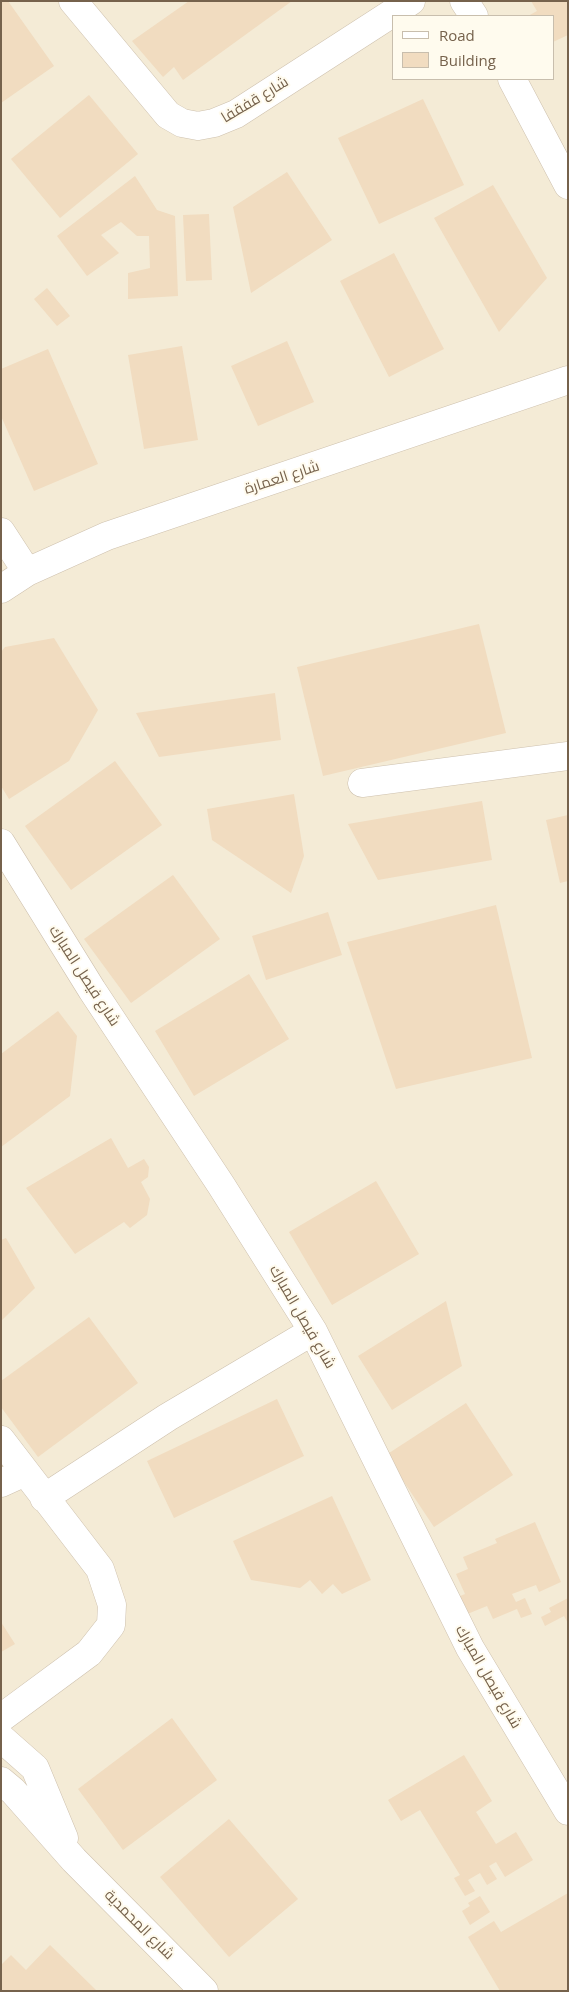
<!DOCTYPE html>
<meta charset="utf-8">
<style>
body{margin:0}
#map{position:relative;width:569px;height:1992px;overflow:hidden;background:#fcf8e7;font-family:"Open Sans",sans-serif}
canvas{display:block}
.frame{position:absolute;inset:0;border:2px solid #76624c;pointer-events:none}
.legend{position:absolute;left:392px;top:15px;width:162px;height:65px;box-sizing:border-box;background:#fffbee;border:1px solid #c8bead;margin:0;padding:6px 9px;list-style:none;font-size:15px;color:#76624c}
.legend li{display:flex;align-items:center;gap:10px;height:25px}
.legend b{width:25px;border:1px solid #c8bead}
</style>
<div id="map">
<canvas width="569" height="1992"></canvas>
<div class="frame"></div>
<ul class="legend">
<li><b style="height:6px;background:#fff"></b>Road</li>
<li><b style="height:14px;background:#f1dcc0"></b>Building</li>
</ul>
</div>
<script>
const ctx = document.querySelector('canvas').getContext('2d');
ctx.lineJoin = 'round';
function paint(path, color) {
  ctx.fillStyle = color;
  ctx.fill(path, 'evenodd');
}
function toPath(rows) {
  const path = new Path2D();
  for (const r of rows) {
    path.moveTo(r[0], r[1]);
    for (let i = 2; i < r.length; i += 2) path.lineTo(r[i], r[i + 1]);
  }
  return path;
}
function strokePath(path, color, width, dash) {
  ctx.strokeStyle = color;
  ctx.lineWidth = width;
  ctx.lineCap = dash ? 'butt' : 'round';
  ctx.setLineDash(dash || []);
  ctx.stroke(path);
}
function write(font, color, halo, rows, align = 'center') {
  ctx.font = font + ' "Open Sans",Cairo,sans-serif';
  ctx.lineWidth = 4;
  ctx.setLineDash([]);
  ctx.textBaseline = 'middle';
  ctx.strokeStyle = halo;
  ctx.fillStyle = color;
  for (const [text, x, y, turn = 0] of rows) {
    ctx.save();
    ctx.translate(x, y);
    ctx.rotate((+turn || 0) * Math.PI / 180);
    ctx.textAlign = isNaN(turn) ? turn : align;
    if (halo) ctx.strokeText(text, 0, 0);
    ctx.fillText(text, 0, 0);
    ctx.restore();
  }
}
const residential = toPath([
 [1,1,568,1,568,1991,1,1991],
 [393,16,553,16,553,79,393,79]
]);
const building = toPath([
 [1,1,8,1,54,66,1,103],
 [189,1,292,1,183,80,174,67,163,77,132,41],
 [531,1,568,1,568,35,553,42,553,16,528,16,537,11],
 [89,95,138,154,60,218,11,159],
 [423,99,464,185,379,224,338,138],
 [287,172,332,240,251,293,233,207],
 [135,176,157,210,175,216,178,296,128,299,128,273,150,268,149,236,137,236,121,222,101,235,119,253,87,276,57,236],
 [493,185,547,278,499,332,434,218],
 [209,214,212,280,186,281,183,215],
 [394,253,444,349,389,377,340,281],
 [47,288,70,316,57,326,34,299],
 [287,341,314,402,258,426,231,366],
 [182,346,198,440,144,449,128,355],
 [48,349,98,464,34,491,1,416,1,369],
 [479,624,506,733,323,776,297,667],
 [54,638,98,710,69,761,9,799,1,786,1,652,5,647],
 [275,693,281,740,159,757,136,713],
 [115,761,162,825,71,890,25,826],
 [294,794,304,856,291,893,212,840,207,809],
 [482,801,492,860,378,880,348,824],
 [568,815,568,881,560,883,546,820],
 [173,875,220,939,131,1003,84,939],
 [496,905,532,1058,396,1089,347,942],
 [328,912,342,955,266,980,252,936],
 [249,974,289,1039,194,1096,155,1031],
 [58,1011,77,1036,70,1096,1,1147,1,1054],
 [111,1138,128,1168,144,1159,149,1167,148,1177,141,1182,150,1199,147,1215,130,1228,124,1222,75,1254,26,1188],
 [376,1181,419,1254,332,1305,289,1232],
 [6,1238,35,1288,1,1321,1,1240],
 [446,1301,462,1366,392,1410,358,1356],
 [89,1317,138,1383,38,1457,1,1407,1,1381],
 [277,1399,304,1456,174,1518,147,1461],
 [466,1403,513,1475,434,1527,386,1455],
 [332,1496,371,1580,342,1594,333,1584,322,1594,310,1580,300,1588,251,1580,233,1541],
 [535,1522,561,1582,539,1592,536,1585,512,1594,516,1602,525,1598,532,1614,521,1618,517,1609,493,1619,487,1606,460,1617,453,1599,465,1594,456,1574,468,1569,463,1557,497,1543,495,1539],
 [568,1598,568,1623,564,1616,545,1626,541,1617,551,1612,549,1608],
 [1,1622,15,1644,1,1652],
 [172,1718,217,1780,123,1850,78,1789],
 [464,1755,492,1801,476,1812,496,1844,516,1832,533,1860,505,1877,496,1862,489,1866,497,1879,487,1885,480,1873,468,1880,475,1891,465,1896,454,1878,460,1875,420,1810,401,1821,388,1800],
 [229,1819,298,1899,229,1957,160,1877],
 [568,1893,568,1991,500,1991,468,1937,494,1921,501,1932],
 [480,1896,490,1912,470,1925,462,1911,470,1906,468,1903],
 [50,1945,97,1991,1,1991,1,1965,11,1955,26,1970]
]);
const minor = toPath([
 [73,1,168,115,182,123,198,126,214,123,236,114,411,1],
 [464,1,474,16],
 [512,79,568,185],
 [1,532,27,572],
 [1,589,27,572,107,536,568,380],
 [362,783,568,756],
 [1,843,92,990,221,1185,313,1331,470,1648,568,1811],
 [1,1440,100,1569,112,1605,111,1625,89,1653,1,1718],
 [1,1483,25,1472],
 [44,1498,168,1417,313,1331],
 [1,1738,35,1768,64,1838],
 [1,1781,13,1791,74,1860,204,1991]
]);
const streetNames = [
 ["شارع قفقفا",255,100,-31],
 ["شارع العمارة",282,478,-18],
 ["شارع فيصل المبارك",84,976,57],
 ["شارع فيصل المبارك",302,1317,60],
 ["شارع فيصل المبارك",488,1677,60],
 ["شارع المحمدية",139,1925,45]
];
paint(residential, '#f4ebd6');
paint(building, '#f1dcc0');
strokePath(minor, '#cec1ae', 29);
strokePath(minor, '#fff', 28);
write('15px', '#76624c', '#fffbee', streetNames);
</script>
